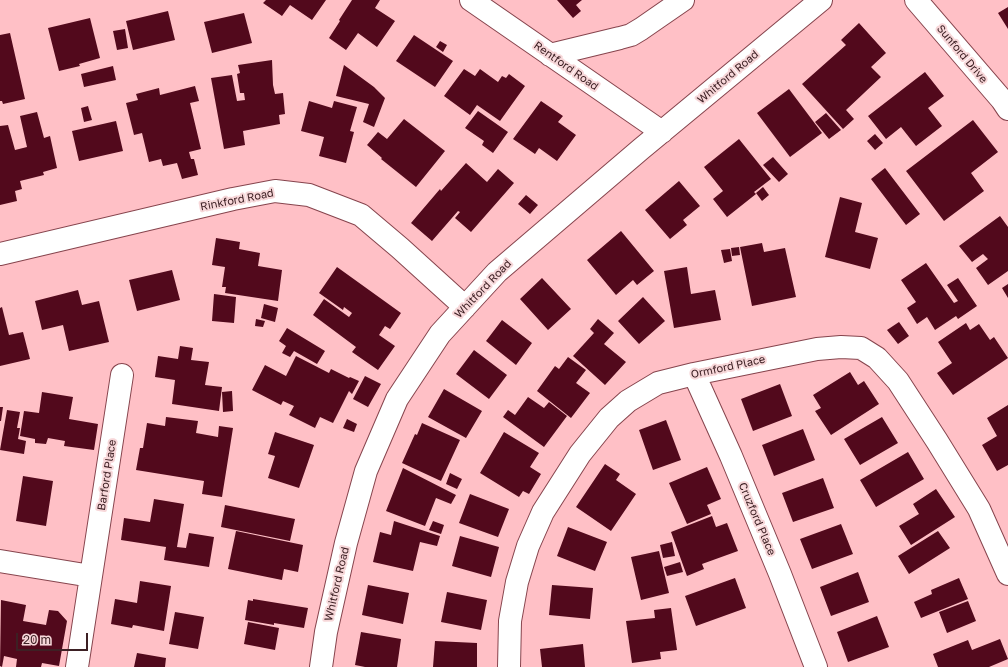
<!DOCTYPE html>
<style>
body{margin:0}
#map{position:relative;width:1008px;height:667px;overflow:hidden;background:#ffc0c6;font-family:"Golos Text",sans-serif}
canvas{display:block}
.scale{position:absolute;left:16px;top:633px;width:72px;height:18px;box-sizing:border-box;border:2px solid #3d2024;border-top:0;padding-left:5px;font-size:12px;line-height:14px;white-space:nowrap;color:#3d2024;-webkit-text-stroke:3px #f7d7d9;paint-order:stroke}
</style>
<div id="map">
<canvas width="1008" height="667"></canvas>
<div class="scale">20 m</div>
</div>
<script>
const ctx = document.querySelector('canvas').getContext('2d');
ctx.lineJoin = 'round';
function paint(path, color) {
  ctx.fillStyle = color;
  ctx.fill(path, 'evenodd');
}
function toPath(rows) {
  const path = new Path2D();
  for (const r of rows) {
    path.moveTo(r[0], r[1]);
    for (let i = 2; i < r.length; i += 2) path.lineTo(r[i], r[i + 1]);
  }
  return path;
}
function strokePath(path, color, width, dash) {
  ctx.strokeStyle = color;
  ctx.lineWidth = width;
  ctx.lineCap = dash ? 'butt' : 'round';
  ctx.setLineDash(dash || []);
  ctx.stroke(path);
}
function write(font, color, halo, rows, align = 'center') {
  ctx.font = font + ' "Golos Text",sans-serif';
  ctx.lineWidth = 4;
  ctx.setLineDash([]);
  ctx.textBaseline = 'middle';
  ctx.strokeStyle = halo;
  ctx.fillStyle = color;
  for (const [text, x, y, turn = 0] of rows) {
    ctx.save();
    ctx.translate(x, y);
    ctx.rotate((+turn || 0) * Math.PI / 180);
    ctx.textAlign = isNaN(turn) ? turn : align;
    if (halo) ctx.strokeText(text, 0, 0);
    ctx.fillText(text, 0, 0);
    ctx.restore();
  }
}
const building = toPath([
 [266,0,326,0,312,20,290,5,282,16,263,3],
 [352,0,380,0,375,8,395,21,377,47,358,33,346,50,329,38,340,21,339,20],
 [557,0,582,0,576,5,581,11,573,18],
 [1008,7,1008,29,998,13],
 [168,11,175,40,133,50,126,21],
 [244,13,252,43,212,53,204,22],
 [90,18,100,58,79,64,80,66,59,71,48,28],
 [859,23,886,53,871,67,881,77,846,110,854,119,843,129,802,84,846,45,841,40],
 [125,29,128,48,117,50,113,31],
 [10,33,25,99,3,104,2,101,0,101,0,35],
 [414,35,453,61,435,87,396,61],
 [440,41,447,45,443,52,436,47],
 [272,60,273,85,275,94,283,93,285,114,279,115,280,124,243,131,245,145,224,149,211,78,232,75,237,101,245,100,244,93,240,93,237,74,240,73,238,65],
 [344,65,374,87,385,98,374,127,363,122,369,104,336,96],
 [113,66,116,80,84,87,81,74],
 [464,69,475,76,480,69,498,82,502,76,506,78,509,74,525,86,500,121,477,105,470,115,444,96],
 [925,72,944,96,928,108,942,126,916,146,901,127,886,139,868,116],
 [195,86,199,101,190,103,201,149,189,152,191,159,194,159,198,175,182,179,177,163,163,166,161,159,149,162,142,133,134,135,126,103,138,100,136,94,159,88,160,95],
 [789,89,822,133,790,157,757,113],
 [309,101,332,108,334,101,357,107,350,131,354,132,346,163,319,156,324,137,301,131],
 [541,101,563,116,558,122,576,135,557,161,539,148,535,154,513,139],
 [88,106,92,120,84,122,81,108],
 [478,111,508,132,493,153,482,145,484,141,465,128],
 [37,112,44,138,50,136,57,168,43,172,44,175,20,181,22,189,15,191,17,201,0,205,0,126,8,125,15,150,27,147,20,116],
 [826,113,841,130,829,139,815,122],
 [404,119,445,151,416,187,381,159,382,158,367,145,378,132,387,139],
 [973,120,998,152,971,173,984,191,944,221,906,171],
 [116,121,123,151,79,161,72,131],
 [875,134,883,143,875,150,867,141],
 [739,139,771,179,754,192,756,194,727,217,713,199,723,191,704,167],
 [773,157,788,174,779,182,763,165],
 [466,163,487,182,498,169,514,183,471,232,455,218,460,212,458,211,432,241,411,223,440,189,441,191],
 [885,168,920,214,906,225,871,179],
 [679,181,700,206,683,220,687,225,670,239,645,210],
 [763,187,769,195,762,201,756,193],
 [526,195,538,205,530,214,518,204],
 [840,197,862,203,855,232,878,238,870,269,825,257],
 [1000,216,1008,227,1008,271,988,285,976,268,988,259,983,254,972,262,959,246],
 [621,231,654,271,637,285,633,280,616,295,587,260],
 [216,238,240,242,239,249,260,253,258,266,282,270,278,301,225,293,226,287,222,287,225,267,212,265],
 [762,243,764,252,785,248,796,297,752,306,740,247],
 [739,247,740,255,732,256,731,248],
 [730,249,732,261,724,263,721,250],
 [926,263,954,303,958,301,947,285,958,278,977,306,958,319,956,316,935,330,927,317,917,324,907,308,916,302,901,280],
 [337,267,401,313,390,329,385,326,379,335,395,346,378,370,352,352,356,347,313,315,324,299,349,317,352,313,344,307,343,310,319,293],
 [687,267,691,294,715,290,721,320,674,328,664,271],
 [172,270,180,300,137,311,129,280],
 [542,278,571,309,548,330,520,299],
 [1008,284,1008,298,1002,288],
 [78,290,82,305,99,301,109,342,69,351,63,325,42,330,35,301],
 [214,294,236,297,234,323,212,321],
 [643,297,665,321,639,344,618,321],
 [264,304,278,308,275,322,261,318],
 [2,307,9,335,23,332,30,359,0,366,0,308],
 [256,319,265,321,263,327,255,326],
 [598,319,614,333,604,344,626,362,605,385,573,356,594,333,590,329],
 [502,320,532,343,516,365,486,341],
 [899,322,909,336,898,344,887,330],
 [966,323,970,330,979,324,990,340,994,337,1008,358,953,395,937,373,952,363,938,342],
 [287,328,325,351,317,364,294,351,290,357,282,353,286,346,279,341],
 [180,346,193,348,191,360,209,362,205,385,222,387,219,411,172,404,175,380,155,377,158,356,178,359],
 [474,350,507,375,489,399,456,374],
 [296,356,329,373,331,369,349,378,350,377,359,381,352,394,349,391,333,423,320,417,315,428,289,415,294,406,283,401,281,405,252,390,265,365,286,376],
 [568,357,586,370,576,383,590,393,571,418,537,391,555,366,559,369],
 [850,372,858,385,864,381,879,404,831,435,815,411,821,408,813,395],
 [365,376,381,384,368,407,353,399],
 [780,384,792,416,753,431,741,399],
 [444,389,482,411,466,438,428,417],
 [232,391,233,411,223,412,222,392],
 [42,392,73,397,69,419,98,424,94,450,64,446,65,441,48,438,46,444,35,443,35,439,20,436,24,411,39,413],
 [528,397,544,408,549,402,567,416,544,447,503,417,508,410,515,415],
 [1008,405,1008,465,997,471,982,445,997,436,987,418],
 [0,407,3,407,1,421,0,421],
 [7,410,20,412,17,428,20,428,18,439,26,441,24,454,0,450],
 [166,417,198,421,196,433,218,437,219,426,233,428,222,497,202,494,204,481,136,470,140,448,143,448,147,423,165,426],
 [882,417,898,443,860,465,844,439],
 [347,419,357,424,354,432,343,428],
 [666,420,681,460,653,470,639,430],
 [422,423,460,440,441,481,402,463,415,434,417,435],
 [803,429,815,460,774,476,762,445],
 [275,432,314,445,299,488,268,478,275,456,268,454],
 [504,432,539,453,530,467,541,474,529,494,523,491,519,497,480,473],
 [908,452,924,479,876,507,860,480],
 [605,464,620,474,616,480,636,494,611,531,576,507],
 [707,467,721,499,707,505,711,514,687,524,669,483],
 [403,468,456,495,451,504,436,498,425,526,386,511],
 [450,473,462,479,457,489,446,484],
 [23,476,53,481,46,526,16,521],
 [823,478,834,508,793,522,782,493],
 [936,489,955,517,911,545,899,526,919,514,913,504],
 [470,494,509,509,498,537,459,523],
 [154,499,184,504,177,547,186,548,189,533,214,537,209,567,164,560,166,547,121,540,124,518,150,522],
 [225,505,295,519,290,541,221,527],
 [712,516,716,527,727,523,738,551,702,564,704,569,687,576,671,532],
 [394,521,440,536,437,546,420,542,413,571,373,562,380,532,391,535],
 [433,521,444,525,441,534,429,530],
 [841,524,853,554,812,569,800,539],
 [568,527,607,542,595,571,557,556],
 [236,531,303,545,298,572,284,569,282,580,228,569],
 [938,531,950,548,909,574,898,556],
 [460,536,499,547,491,577,452,566],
 [672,542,675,556,663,558,660,545],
 [659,551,669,593,641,600,631,557],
 [680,562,683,572,667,576,664,567],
 [858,572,869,602,831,616,820,587],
 [735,578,746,608,696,626,685,596],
 [959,578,968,599,921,618,914,602,932,594,931,590],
 [140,581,171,586,164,631,133,625,132,628,111,624,115,599,137,603],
 [368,585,409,593,403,624,362,615],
 [552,585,593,588,590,619,549,615],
 [447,592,487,600,481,630,441,622],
 [253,599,308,608,304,628,274,623,274,625,245,620,248,600,253,601],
 [1,600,26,605,23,621,46,625,49,610,58,611,67,621,59,666,42,663,41,667,16,667,17,659,4,656,2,667,0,666],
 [968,601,976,621,947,633,939,612],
 [671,608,677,650,660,652,661,659,632,663,626,621,655,618,654,610],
 [175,612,204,617,198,649,169,644],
 [877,616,889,647,848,662,837,632],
 [248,622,279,628,275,650,244,644],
 [361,632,401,639,397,667,365,667,355,665],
 [1000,639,1008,659,989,667,938,667,933,654,968,640,972,650],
 [435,641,477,643,477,667,433,667],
 [583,644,585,667,542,667,540,649],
 [137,653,166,658,165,667,134,667]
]);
const minor = toPath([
 [471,0,662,132],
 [916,0,1002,100,1008,109],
 [550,55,620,38,631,35,641,29,683,0],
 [0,254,233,199,275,191,309,195,361,215,400,248,465,307],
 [694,374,731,456,780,574,816,667],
 [0,561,91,576],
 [77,667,122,375],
 [321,667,326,632,346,543,366,471,397,399,440,334,497,272,641,149,821,0],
 [509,667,510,621,517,582,528,546,543,512,580,454,609,418,628,401,658,383,694,374,817,349,841,347,861,348,877,358,898,381,937,441,979,509,1008,574]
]);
const streetNames = [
 ["Sunford Drive",962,54,50],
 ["Rentford Road",566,66,35],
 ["Whitford Road",728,77,-40],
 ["Rinkford Road",237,200,-11],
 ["Whitford Road",483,289,-46],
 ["Ormford Place",728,367,-12],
 ["Barford Place",107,475,-81],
 ["Cruzford Place",757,519,67],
 ["Whitford Road",337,584,-77]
];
paint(building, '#52091c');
strokePath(minor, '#86444d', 24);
strokePath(minor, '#fff', 22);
write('11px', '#3d2024', '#f7d7d9', streetNames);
</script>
